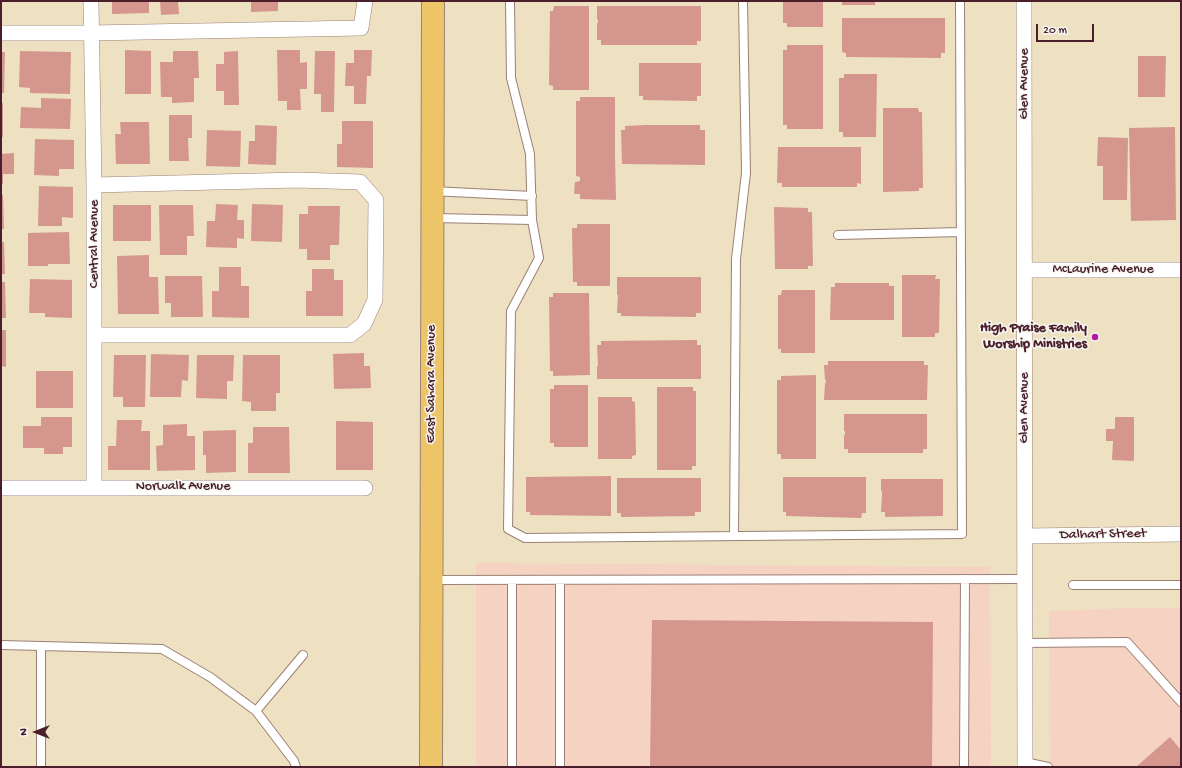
<!DOCTYPE html>
<style>
body{margin:0}
#map{position:relative;width:1182px;height:768px;overflow:hidden;background:#ede1c1;font-family:"Gochi Hand",sans-serif}
canvas{display:block}
.frame{position:absolute;inset:0;border:2px solid #4a1f2b;pointer-events:none}
.north{position:absolute;left:16px;top:712px;width:40px;height:40px;-webkit-text-stroke:3px #f6f6f2;paint-order:stroke;rotate:270deg;font-size:11px;font-weight:700;line-height:16px;text-align:center;color:#4a1f2b}
.north::after{content:'';display:block;margin:auto;width:14px;height:18px;background:#4a1f2b;clip-path:polygon(50% 0,100% 100%,50% 72%,0 100%)}
.scale{position:absolute;left:1036px;top:24px;width:58px;height:18px;box-sizing:border-box;border:2px solid #4a1f2b;border-top:0;padding-left:5px;font-size:12px;line-height:14px;white-space:nowrap;color:#4a1f2b;-webkit-text-stroke:3px #f6f6f2;paint-order:stroke}
</style>
<div id="map">
<canvas width="1182" height="768"></canvas>
<div class="frame"></div>
<div class="north">N</div>
<div class="scale">20 m</div>
</div>
<script>
const ctx = document.querySelector('canvas').getContext('2d');
ctx.lineJoin = 'round';
function paint(path, color) {
  ctx.fillStyle = color;
  ctx.fill(path, 'evenodd');
}
function toPath(rows) {
  const path = new Path2D();
  for (const r of rows) {
    path.moveTo(r[0], r[1]);
    for (let i = 2; i < r.length; i += 2) path.lineTo(r[i], r[i + 1]);
  }
  return path;
}
function strokePath(path, color, width, dash) {
  ctx.strokeStyle = color;
  ctx.lineWidth = width;
  ctx.lineCap = dash ? 'butt' : 'round';
  ctx.setLineDash(dash || []);
  ctx.stroke(path);
}
function write(font, color, halo, rows, align = 'center') {
  ctx.font = font + ' "Gochi Hand",sans-serif';
  ctx.lineWidth = 3;
  ctx.setLineDash([]);
  ctx.textBaseline = 'middle';
  ctx.strokeStyle = halo;
  ctx.fillStyle = color;
  for (const [text, x, y, turn = 0] of rows) {
    ctx.save();
    ctx.translate(x, y);
    ctx.rotate((+turn || 0) * Math.PI / 180);
    ctx.textAlign = isNaN(turn) ? turn : align;
    if (halo) ctx.strokeText(text, 0, 0);
    ctx.fillText(text, 0, 0);
    ctx.restore();
  }
}
const built = toPath([
 [476,563,990,567,991,767,476,767],
 [1132,608,1181,608,1181,767,1050,767,1049,611]
]);
const building = toPath([
 [112,1,149,1,149,13,112,14],
 [160,1,178,1,179,14,161,15],
 [251,1,278,1,278,11,251,12],
 [783,1,823,1,823,27,787,27,787,23,783,23],
 [842,1,875,1,875,5,842,5],
 [554,6,589,6,589,90,553,90,553,86,549,85,550,11,553,11],
 [597,6,701,6,701,41,697,41,697,45,601,45,601,40,597,40,597,23,598,23,598,20,597,19],
 [842,18,945,18,945,53,941,53,941,58,846,57,846,53,842,52],
 [787,45,823,45,823,129,787,129,787,125,783,125,783,50,787,50],
 [125,50,151,51,151,94,125,94],
 [277,50,300,50,300,63,307,62,307,89,300,89,301,110,287,110,287,101,278,101],
 [354,50,372,50,371,76,367,76,366,104,354,104,354,86,345,86,346,63,354,63],
 [20,51,71,52,70,94,30,93,30,88,19,87],
 [173,51,198,51,199,78,194,78,194,102,172,103,172,97,161,97,160,62,173,62],
 [238,51,239,105,224,105,224,91,216,91,216,64,224,64,224,52],
 [315,51,335,51,334,112,321,112,321,94,314,94],
 [1,52,5,52,4,93,1,93],
 [1138,56,1166,56,1165,97,1138,97],
 [639,63,701,63,701,96,697,96,697,101,643,100,643,96,639,96],
 [844,74,877,74,876,137,843,137,843,132,839,132,839,78,844,78],
 [580,97,615,97,615,157,616,200,580,199,580,194,574,194,575,182,580,181,580,177,576,176,576,101,580,101],
 [41,98,71,99,70,129,20,128,21,107,41,108],
 [1,103,3,103,3,137,1,137],
 [883,108,918,108,919,112,922,112,923,188,919,188,919,191,883,192],
 [169,115,192,115,192,138,188,138,189,161,169,161],
 [342,121,373,121,373,168,337,167,337,144,342,144],
 [120,122,149,122,150,164,116,164,115,134,121,134],
 [255,125,277,126,276,165,248,164,249,141,255,141],
 [646,125,700,125,700,130,705,130,705,165,622,164,621,130,625,130,625,126],
 [1175,127,1176,220,1131,221,1129,128],
 [207,130,241,131,240,167,206,166],
 [1098,137,1128,138,1127,200,1103,200,1103,166,1097,166],
 [35,139,74,140,74,169,59,169,59,176,34,175],
 [778,147,861,147,861,184,857,183,857,187,782,187,782,183,777,183],
 [14,153,14,174,3,174,3,184,1,184,1,154],
 [39,186,73,187,73,218,62,217,62,226,38,226],
 [1,195,3,195,4,229,1,229],
 [216,204,238,205,237,220,244,220,244,239,237,238,237,248,206,247,207,221,215,221],
 [252,204,283,205,282,242,251,241],
 [113,205,151,205,151,241,113,241],
 [159,205,193,205,194,236,187,236,187,255,160,255],
 [308,206,340,206,339,245,330,245,330,260,307,260,307,249,299,249,299,214,308,214],
 [774,207,808,208,808,212,812,212,813,266,808,266,808,269,775,269],
 [577,224,610,224,610,286,577,286,577,282,573,282,572,228,577,228],
 [69,232,70,264,48,264,48,266,28,266,28,233],
 [1,242,4,242,5,274,1,274],
 [149,255,149,277,158,277,159,314,118,314,117,256],
 [219,267,241,267,241,286,249,286,249,318,212,317,212,291,219,291],
 [312,269,334,269,334,280,343,280,343,316,306,316,306,291,312,291],
 [902,275,936,275,935,279,940,279,939,333,935,333,935,337,902,337],
 [165,276,202,276,203,317,171,317,171,303,165,303],
 [617,277,701,277,701,313,696,313,696,317,621,316,621,313,617,313,618,295,617,295],
 [30,279,72,280,72,318,45,317,45,313,29,313],
 [1,282,5,282,6,318,1,318],
 [835,283,889,283,889,286,894,286,894,320,830,320,831,287,835,287],
 [782,290,815,290,815,353,781,353,781,349,778,349,778,295,781,295],
 [553,293,589,293,590,375,553,376,553,371,550,371,549,297,553,297],
 [1,330,6,330,6,367,1,366],
 [697,340,697,345,701,345,701,379,597,379,597,366,598,366,597,345,601,345,601,341],
 [364,353,364,366,370,366,371,388,334,389,333,354],
 [151,354,189,355,188,381,182,380,181,397,150,397],
 [114,355,146,355,145,407,123,407,123,397,113,397],
 [197,355,234,355,233,381,227,381,227,399,196,398],
 [243,355,280,355,280,393,276,393,276,411,251,411,251,402,242,401],
 [828,361,924,361,924,365,928,365,927,400,824,400,825,383,826,383,826,380,825,380,824,365,828,365],
 [36,371,73,371,73,408,36,408],
 [816,375,816,459,781,459,781,454,777,454,777,380,781,380,781,376],
 [554,385,588,385,588,447,554,447,554,443,550,443,550,389,554,389],
 [657,387,693,387,693,391,696,391,696,466,692,466,692,470,657,470],
 [598,397,632,397,632,401,635,402,636,455,632,456,632,459,598,459],
 [844,414,927,414,927,449,923,449,923,453,848,453,848,449,844,449,844,435,845,435,845,431,844,431],
 [41,417,72,417,72,447,63,447,63,454,44,454,44,448,23,448,23,426,41,426],
 [1115,417,1134,417,1134,461,1112,460,1113,441,1106,441,1106,429,1115,429],
 [117,420,142,420,141,431,150,431,150,470,108,470,108,446,116,446],
 [336,421,373,422,373,470,336,470],
 [187,424,187,436,195,436,195,470,157,471,156,446,163,445,163,425],
 [253,427,289,427,290,473,248,473,248,443,253,443],
 [236,430,236,472,206,473,206,455,203,455,203,431],
 [611,476,611,516,530,515,530,512,526,512,526,477],
 [783,477,866,477,866,513,862,513,861,518,786,516,786,512,783,512],
 [617,478,701,478,701,512,695,512,695,516,621,517,621,513,617,513],
 [881,479,943,479,943,516,885,517,885,512,881,512,882,494,882,491,881,491],
 [652,620,933,622,932,767,650,767],
 [1170,737,1181,750,1181,767,1136,767]
]);
const service = toPath([
 [510,1,511,78,530,154,532,220,539,258,511,311,508,529,525,538,962,534,960,1],
 [432,191,532,196],
 [433,218,532,220],
 [838,235,961,232],
 [734,536,736,259,746,173,743,1],
 [432,580,1025,579],
 [1073,585,1181,585],
 [1025,643,1127,642,1181,702],
 [1,645,162,649,210,677,256,711,294,761,296,767],
 [41,646,41,767],
 [256,711,303,655],
 [1025,762,1048,767],
 [512,767,512,580],
 [560,767,560,580],
 [964,767,965,579]
]);
const minor = toPath([
 [91,1,94,185,94,487],
 [1024,1,1025,767],
 [1,33,91,33,361,28,365,1],
 [94,185,298,180,360,182,376,200,375,300,364,324,350,335,95,335],
 [1025,270,1181,270],
 [1,488,365,488],
 [1025,536,1181,534]
]);
const primary = toPath([
 [431,767,433,1]
]);
const markers = [
 [1095,337,4,"#b5179e"]
];
const streetNames = [
 ["Glen Avenue",1025,84,-90],
 ["Central Avenue",95,244,-90],
 ["McLaurine Avenue",1103,270],
 ["East Sahara Avenue",432,384,-90],
 ["Glen Avenue",1025,408,-90],
 ["Norwalk Avenue",183,487],
 ["Dalhart Street",1103,535,-1]
];
const poiNames = [
 ["High Praise Family",1087,329],
 ["Worship Ministries",1087,345]
];
paint(built, '#f5d2c2');
paint(building, '#d5978d');
strokePath(service, '#9c8076', 10);
strokePath(minor, '#9c8076', 16);
strokePath(primary, '#9c8076', 24);
strokePath(service, '#fff', 8);
strokePath(minor, '#fff', 15);
strokePath(primary, '#eec469', 22);
for (const [x, y, r, color] of markers) {
  const dot = new Path2D();
  dot.arc(x, y, r, 0, 2 * Math.PI);
  ctx.fillStyle = color;
  ctx.fill(dot);
  strokePath(dot, '#f6f6f2', 1.5);
}
write('14px', '#4a1f2b', '#f6f6f2', streetNames);
write('bold 14px', '#4a1f2b', '#f6f6f2', poiNames, 'right');
</script>
